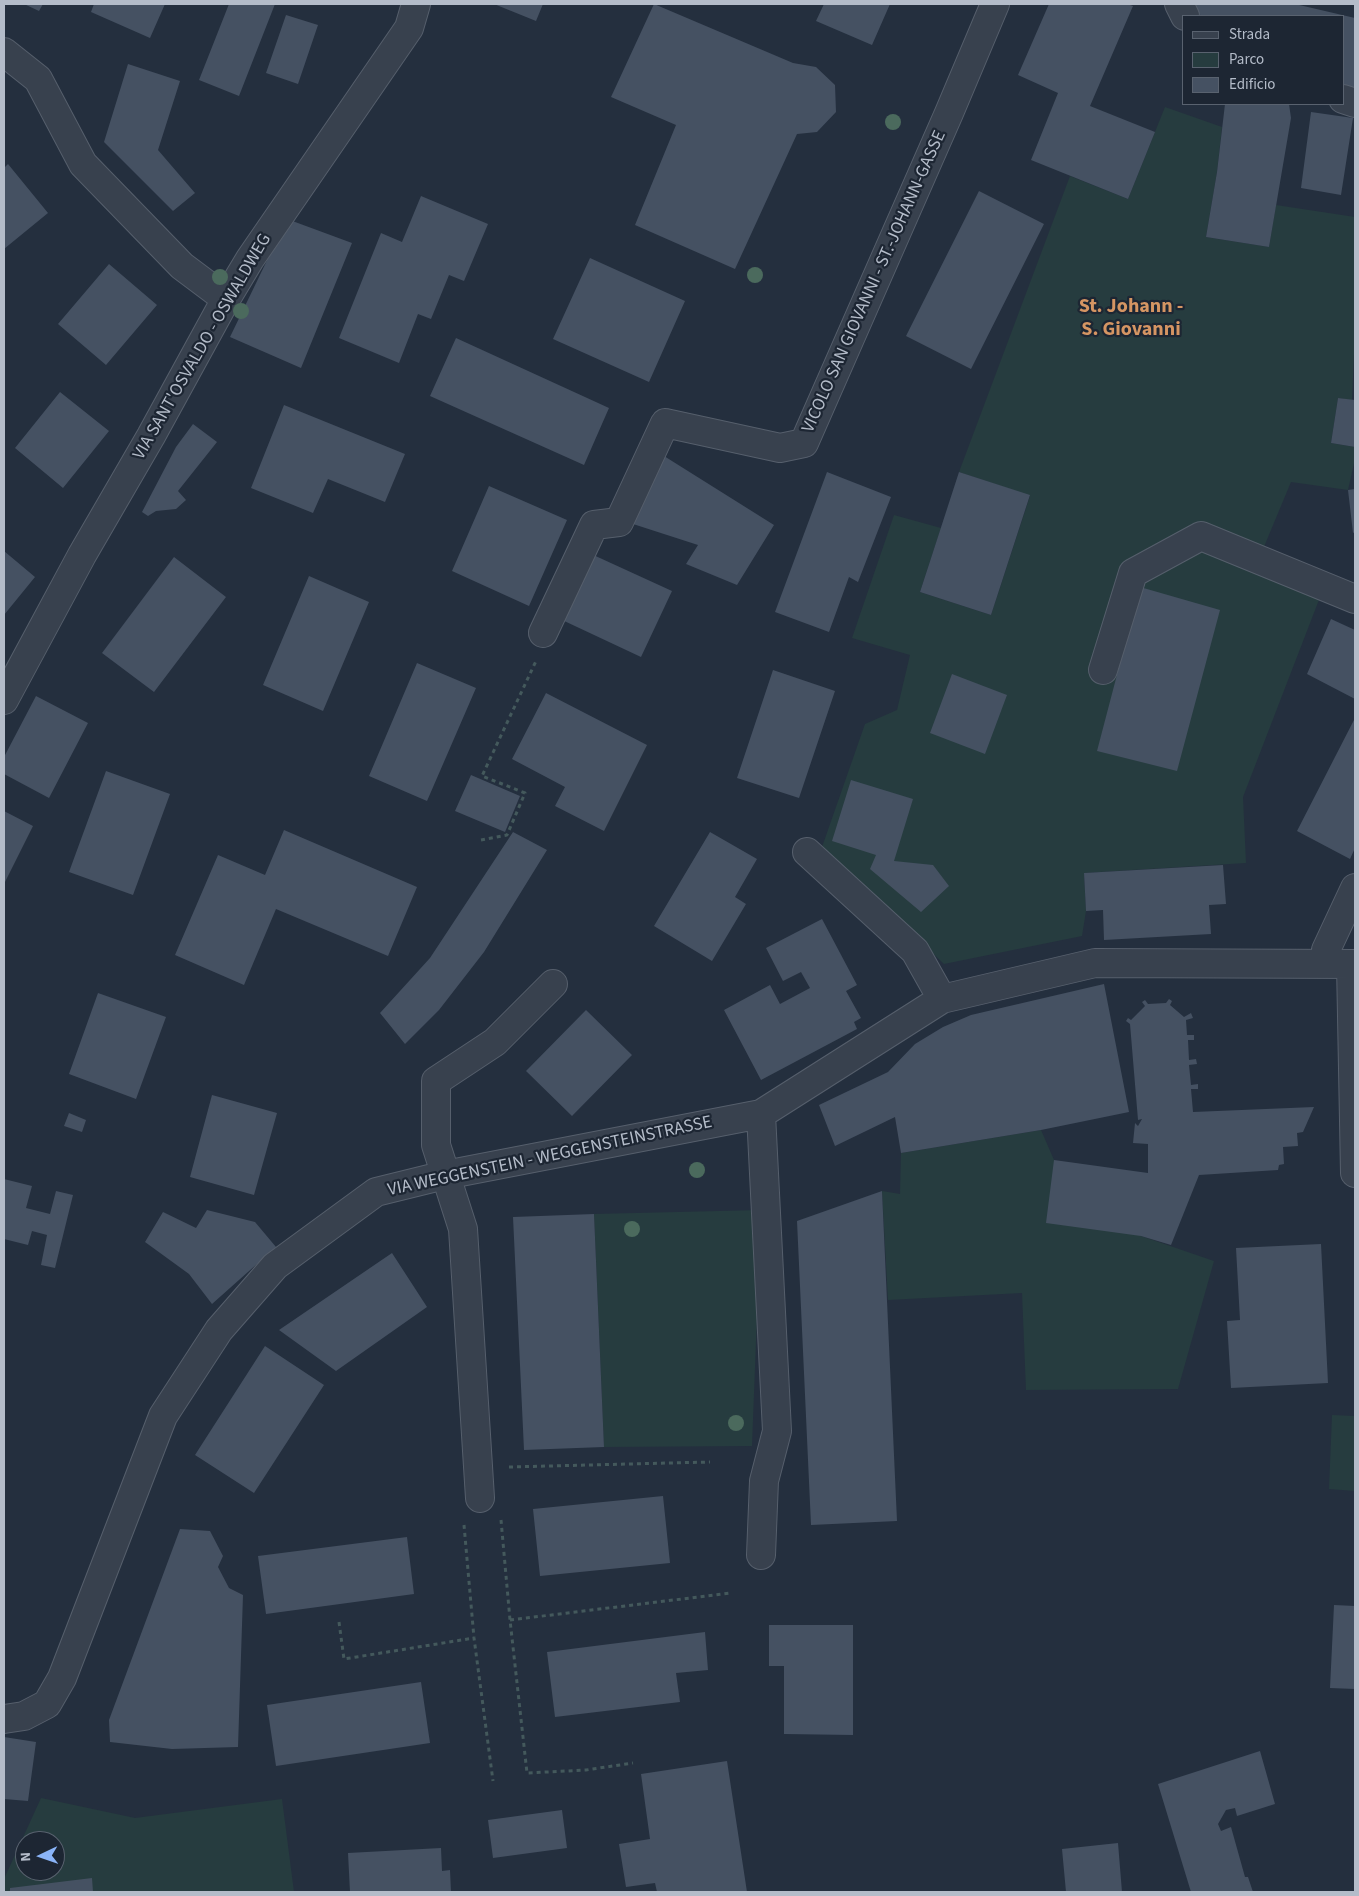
<!DOCTYPE html>
<style>
body{margin:0}
#map{position:relative;width:1359px;height:1896px;overflow:hidden;background:#242f3e;font-family:"Source Sans 3",sans-serif}
canvas{display:block}
.frame{position:absolute;inset:0;border:5px solid #b4bcc9;pointer-events:none}
.legend{position:absolute;left:1182px;top:15px;width:162px;height:90px;box-sizing:border-box;background:#1d2633;border:1px solid #59626f;margin:0;padding:6px 9px;list-style:none;font-size:15px;color:#b4bcc9}
.legend li{display:flex;align-items:center;gap:10px;height:25px}
.legend b{width:25px;border:1px solid #59626f}
.north{position:absolute;left:15px;top:1831px;width:50px;height:50px;box-sizing:border-box;background:#1d2633;border:1px solid #59626f;border-radius:50%;rotate:267deg;font-size:14px;font-weight:700;line-height:20px;text-align:center;color:#b4bcc9}
.north::after{content:'';display:block;margin:auto;width:18px;height:22px;background:#8ab4f8;clip-path:polygon(50% 0,100% 100%,50% 72%,0 100%)}
</style>
<div id="map">
<canvas width="1359" height="1896"></canvas>
<div class="frame"></div>
<ul class="legend">
<li><b style="height:6px;background:#38414e"></b>Strada</li>
<li><b style="height:14px;background:#263c3f"></b>Parco</li>
<li><b style="height:14px;background:#455162"></b>Edificio</li>
</ul>
<div class="north">N</div>
</div>
<script>
const ctx = document.querySelector('canvas').getContext('2d');
ctx.lineJoin = 'round';
function paint(path, color) {
  ctx.fillStyle = color;
  ctx.fill(path, 'evenodd');
}
function toPath(rows) {
  const path = new Path2D();
  for (const r of rows) {
    path.moveTo(r[0], r[1]);
    for (let i = 2; i < r.length; i += 2) path.lineTo(r[i], r[i + 1]);
  }
  return path;
}
function strokePath(path, color, width, dash) {
  ctx.strokeStyle = color;
  ctx.lineWidth = width;
  ctx.lineCap = dash ? 'butt' : 'round';
  ctx.setLineDash(dash || []);
  ctx.stroke(path);
}
function write(font, color, halo, rows, align = 'center') {
  ctx.font = font + ' "Source Sans 3",sans-serif';
  ctx.lineWidth = 4.5;
  ctx.setLineDash([]);
  ctx.textBaseline = 'middle';
  ctx.strokeStyle = halo;
  ctx.fillStyle = color;
  for (const [text, x, y, turn = 0] of rows) {
    ctx.save();
    ctx.translate(x, y);
    ctx.rotate((+turn || 0) * Math.PI / 180);
    ctx.textAlign = isNaN(turn) ? turn : align;
    if (halo) ctx.strokeText(text, 0, 0);
    ctx.fillText(text, 0, 0);
    ctx.restore();
  }
}
const green = toPath([
 [1165,107,1222,127,1217,172,1206,237,1269,247,1276,205,1355,217,1355,332,1352,400,1338,398,1331,443,1355,447,1355,459,1348,490,1291,482,1256,566,1322,592,1243,797,1246,863,1084,873,1086,911,1082,936,944,964,822,847,865,724,897,710,910,655,852,638,894,515,941,528,920,592,991,615,1030,496,959,472,1070,176,1128,199],
 [1041,1130,1054,1160,1141,1236,1214,1261,1178,1389,1026,1390,1022,1293,888,1300,882,1191,900,1194,901,1153],
 [761,1210,752,1446,604,1447,594,1214],
 [1332,1415,1355,1416,1355,1491,1329,1489],
 [41,1798,135,1818,282,1799,294,1892,4,1892,4,1879],
 [25,1841,55,1841,55,1871,25,1871]
]);
const building = toPath([
 [24,4,43,4,39,11],
 [94,4,165,4,150,38,91,12],
 [229,4,275,4,239,96,199,80],
 [494,4,543,4,536,21],
 [654,4,793,63,816,67,835,85,836,112,817,132,797,134,735,269,635,225,676,125,611,97],
 [824,4,890,4,872,45,816,21],
 [1049,4,1127,4,1133,6,1090,106,1155,132,1128,199,1031,160,1058,93,1018,75],
 [1193,4,1295,4,1355,18,1355,93,1343,89,1343,16,1201,16],
 [286,15,318,25,298,84,266,73],
 [128,64,180,81,158,150,195,193,173,211,104,142],
 [1225,104,1289,104,1291,118,1269,247,1206,237,1217,172],
 [1311,112,1353,118,1341,195,1301,188],
 [8,164,48,213,4,249,4,168],
 [979,191,1044,224,971,369,906,336],
 [421,196,488,224,464,281,449,275,431,319,418,314,399,363,339,338,381,233,402,242],
 [287,219,352,243,301,368,230,337],
 [590,258,685,301,649,382,553,339],
 [109,264,157,305,106,365,58,324],
 [456,338,609,408,584,465,430,396],
 [60,392,109,431,63,488,15,448],
 [1338,398,1355,400,1355,447,1331,443],
 [284,405,405,454,385,502,328,479,313,513,251,488],
 [193,424,217,442,178,491,186,500,176,509,156,511,148,516,142,512,176,447],
 [664,456,774,525,737,585,686,564,698,545,633,524],
 [827,472,891,497,858,582,849,577,829,632,775,612],
 [959,472,1030,495,991,615,920,592],
 [489,486,567,520,529,606,452,571],
 [1355,489,1355,532,1353,533,1348,490],
 [4,551,35,577,4,615],
 [589,553,672,591,641,657,560,619],
 [174,557,226,597,154,692,102,653],
 [309,576,369,602,323,711,263,685],
 [1140,587,1220,610,1177,771,1097,751],
 [1331,619,1355,630,1355,699,1307,674],
 [417,663,476,688,427,801,369,776],
 [773,670,835,691,799,798,737,778],
 [952,674,1007,695,985,754,930,733],
 [546,693,647,745,604,831,555,806,565,787,512,759],
 [36,696,88,723,49,798,4,774,4,757],
 [1355,718,1355,848,1350,859,1297,831],
 [106,771,170,794,133,895,69,872],
 [471,775,520,796,505,832,455,811],
 [851,780,913,799,894,861,933,865,949,886,921,912,870,869,876,855,832,841],
 [4,811,33,826,4,884],
 [284,830,417,887,388,956,276,909,244,985,175,955,218,855,265,875],
 [513,832,547,850,484,952,439,1010,405,1044,380,1013,430,958],
 [710,832,757,859,735,897,746,904,712,961,654,926],
 [1223,865,1226,904,1209,905,1211,934,1104,940,1103,910,1086,911,1084,873],
 [822,919,857,985,846,991,861,1018,854,1022,857,1029,761,1080,724,1010,770,985,780,1004,810,988,801,972,783,981,766,948],
 [1104,984,1129,1112,1041,1130,901,1153,895,1117,835,1146,819,1105,888,1072,915,1044,943,1027,971,1015],
 [98,993,166,1017,136,1099,69,1074],
 [1169,999,1172,1001,1170,1005,1184,1017,1191,1013,1193,1018,1186,1020,1187,1035,1194,1035,1194,1040,1188,1040,1189,1060,1196,1059,1197,1064,1189,1065,1191,1085,1198,1084,1198,1089,1191,1089,1193,1112,1314,1107,1303,1132,1297,1133,1298,1146,1283,1147,1284,1164,1279,1165,1278,1170,1199,1175,1171,1245,1141,1236,1046,1223,1054,1160,1148,1173,1148,1144,1133,1143,1135,1123,1138,1126,1142,1119,1138,1120,1130,1024,1126,1021,1128,1018,1131,1020,1145,1006,1142,1002,1145,1000,1148,1004,1166,1003],
 [586,1010,632,1055,572,1116,526,1071],
 [212,1095,277,1113,254,1195,190,1177],
 [69,1113,86,1120,82,1132,64,1126],
 [4,1179,32,1186,26,1208,50,1214,56,1191,73,1195,55,1268,41,1265,47,1235,32,1231,28,1245,4,1239],
 [882,1191,897,1521,811,1525,797,1221],
 [207,1210,255,1222,276,1247,212,1304,189,1274,145,1242,163,1212,196,1228],
 [594,1214,604,1447,524,1450,513,1217],
 [1321,1244,1328,1383,1231,1388,1227,1321,1240,1320,1236,1248],
 [392,1253,427,1307,336,1371,279,1330],
 [265,1346,324,1385,254,1493,195,1455],
 [663,1496,670,1563,540,1576,533,1509],
 [180,1529,210,1531,223,1556,218,1567,229,1588,243,1595,238,1747,172,1749,110,1742,109,1720],
 [407,1537,414,1594,266,1614,258,1556],
 [1334,1605,1355,1606,1355,1689,1330,1688],
 [769,1625,853,1625,853,1735,784,1734,784,1666,769,1666],
 [705,1632,708,1670,676,1673,680,1702,555,1717,547,1652],
 [421,1682,430,1743,276,1766,267,1705],
 [4,1737,36,1742,28,1801,4,1799],
 [1260,1751,1275,1804,1237,1816,1235,1808,1226,1810,1218,1824,1221,1831,1231,1827,1245,1877,1248,1877,1253,1892,1191,1892,1158,1784],
 [727,1761,747,1892,657,1892,655,1883,626,1887,619,1844,650,1839,641,1774],
 [562,1810,567,1848,493,1858,488,1820],
 [1118,1843,1122,1892,1066,1892,1062,1849],
 [441,1848,442,1871,450,1870,451,1892,350,1892,348,1853],
 [92,1878,93,1892,10,1892,10,1888]
]);
const path = toPath([
 [481,840,507,835,525,793,482,776,536,661],
 [509,1467,710,1462],
 [501,1520,510,1620,527,1773,586,1770,633,1763],
 [464,1525,474,1638,493,1781],
 [510,1620,731,1593],
 [339,1622,344,1659,474,1638]
]);
const minor = toPath([
 [1179,4,1185,16],
 [4,52,38,79,83,164,182,266,226,299],
 [1343,99,1355,103],
 [543,633,594,525,619,522,665,423,780,448,804,443,949,113,995,4],
 [1103,670,1133,573,1201,536,1355,599],
 [4,700,82,555,151,436,226,299,250,259,409,28,416,4],
 [807,852,915,951,942,999],
 [1326,963,1326,950,1355,888],
 [1351,964,1355,1173],
 [761,1114,777,1431,764,1481,761,1555],
 [480,1498,463,1229,436,1145,436,1081,495,1042,553,984],
 [4,1719,24,1716,47,1704,62,1678,163,1416,219,1330,275,1266,376,1192,445,1175,761,1114,942,999,1095,963,1355,964]
]);
const trees = [
 [893,122],
 [755,275],
 [220,277],
 [241,311],
 [697,1170],
 [632,1229],
 [736,1423]
];
const streetNames = [
 ["VICOLO SAN GIOVANNI - ST.-JOHANN-GASSE",875,282,-66],
 ["VIA SANT'OSVALDO - OSWALDWEG",203,347,-60],
 ["VIA WEGGENSTEIN - WEGGENSTEINSTRASSE",550,1157,-12]
];
const quarterNames = [
 ["St. Johann -",1131,308],
 ["S. Giovanni",1131,331]
];
paint(green, '#263c3f');
paint(building, '#455162');
strokePath(minor, '#565f6c', 30);
strokePath(path, '#44595c', 3, [4, 4]);
strokePath(minor, '#38414e', 28);
ctx.fillStyle = '#4b6a5d';
for (const [x, y] of trees) {
  ctx.beginPath();
  ctx.arc(x, y, 8, 0, 2 * Math.PI);
  ctx.fill();
}
write('18px', '#b4bcc9', '#1d2633', streetNames);
write('bold 20px', '#d59563', '#1d2633', quarterNames);
</script>
